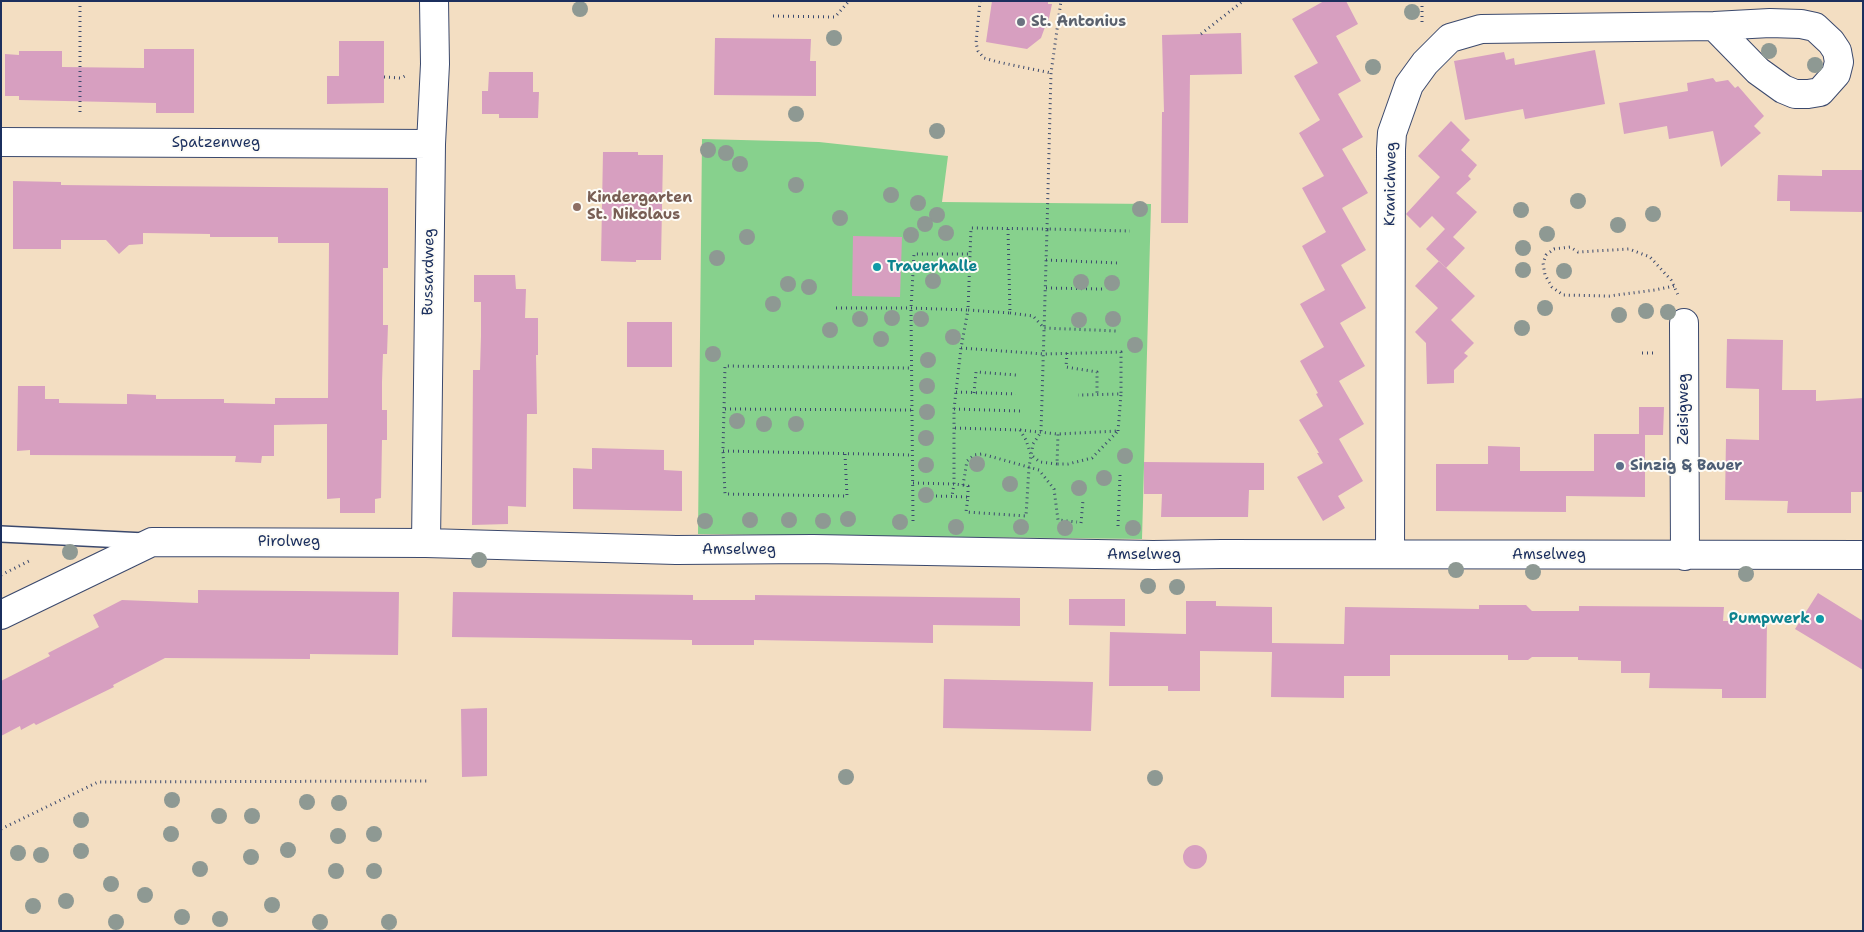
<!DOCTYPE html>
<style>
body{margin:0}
#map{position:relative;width:1864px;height:932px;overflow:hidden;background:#f3dec2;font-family:"Shantell Sans",sans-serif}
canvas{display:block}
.frame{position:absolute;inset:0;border:2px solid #1b2f5e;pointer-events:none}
</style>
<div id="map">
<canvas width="1864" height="932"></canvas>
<div class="frame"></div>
</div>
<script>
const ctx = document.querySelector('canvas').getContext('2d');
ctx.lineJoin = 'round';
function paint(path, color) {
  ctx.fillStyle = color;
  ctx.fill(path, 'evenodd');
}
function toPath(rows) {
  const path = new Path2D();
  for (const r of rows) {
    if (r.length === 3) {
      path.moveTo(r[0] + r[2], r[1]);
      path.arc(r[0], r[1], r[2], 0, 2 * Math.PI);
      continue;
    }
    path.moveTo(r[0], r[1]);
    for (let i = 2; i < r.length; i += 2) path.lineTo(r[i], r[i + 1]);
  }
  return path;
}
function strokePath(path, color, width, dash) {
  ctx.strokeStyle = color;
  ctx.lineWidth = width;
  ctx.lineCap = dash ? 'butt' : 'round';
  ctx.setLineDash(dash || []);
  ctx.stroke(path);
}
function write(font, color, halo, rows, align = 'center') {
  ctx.font = font + ' "Shantell Sans",sans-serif';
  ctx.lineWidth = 4;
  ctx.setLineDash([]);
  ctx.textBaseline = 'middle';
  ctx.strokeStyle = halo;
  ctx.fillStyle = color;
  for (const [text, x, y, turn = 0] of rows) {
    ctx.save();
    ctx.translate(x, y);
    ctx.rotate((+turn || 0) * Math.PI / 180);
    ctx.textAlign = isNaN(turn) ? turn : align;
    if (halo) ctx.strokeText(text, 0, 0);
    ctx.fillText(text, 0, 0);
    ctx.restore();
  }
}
const green = toPath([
 [702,139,819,142,948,156,942,202,1151,204,1142,539,698,534]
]);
const building = toPath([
 [992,1,1048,1,1048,4,1052,4,1047,28,1045,27,1041,38,1027,49,986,42],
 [1324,1,1346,1,1358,24,1336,36,1361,81,1338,94,1363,137,1342,149,1368,193,1342,208,1366,250,1341,265,1366,308,1340,323,1365,366,1339,381,1364,424,1339,439,1363,481,1338,496,1345,508,1323,521,1297,477,1323,463,1317,453,1319,453,1299,420,1323,406,1316,394,1318,393,1300,361,1324,347,1300,304,1325,290,1302,246,1326,232,1302,188,1324,176,1299,133,1320,120,1294,76,1318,63,1292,19],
 [1241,33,1242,74,1190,75,1188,223,1161,223,1162,112,1164,112,1162,35],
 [715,38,811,39,810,61,816,61,816,96,714,95],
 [339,41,384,41,384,103,327,104,327,76,339,76],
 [144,49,194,49,194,113,156,113,156,103,19,100,19,96,5,96,5,54,19,55,19,51,62,51,62,67,144,68],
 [1595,50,1605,104,1525,119,1523,109,1465,120,1454,61,1504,52,1506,60,1514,58,1515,65],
 [489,72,533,72,533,92,539,92,538,118,499,118,499,114,482,114,482,91,488,91],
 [1713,78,1716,82,1728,80,1735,88,1738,86,1764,116,1754,126,1761,133,1721,167,1713,131,1669,139,1667,126,1624,134,1619,103,1688,91,1687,83],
 [1451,121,1470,140,1461,150,1477,165,1468,176,1471,179,1456,193,1477,212,1453,237,1465,248,1446,268,1426,249,1445,229,1432,216,1420,228,1406,214,1440,177,1418,156],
 [603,152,638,152,638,155,663,155,661,260,636,260,636,262,601,261],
 [1822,170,1863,170,1863,212,1790,211,1790,201,1777,201,1778,175,1822,176],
 [13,181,61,182,61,185,151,186,388,188,388,268,383,268,383,325,388,325,387,354,383,354,382,382,382,410,387,410,387,440,382,440,381,498,375,499,375,513,340,513,340,498,327,499,327,424,274,425,274,456,262,456,261,463,235,462,236,456,30,455,30,450,17,451,18,386,45,386,45,399,59,399,59,403,127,404,127,394,156,395,156,399,224,399,224,403,275,404,275,398,328,398,329,243,278,243,278,237,210,237,210,234,143,233,143,244,129,245,119,254,106,240,61,240,61,249,13,249],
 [853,236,902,237,900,297,852,296],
 [1439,261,1475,296,1451,320,1474,343,1464,353,1468,356,1454,370,1454,383,1427,384,1426,343,1415,332,1438,308,1415,286],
 [474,275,515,275,516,289,526,289,525,318,538,318,538,355,536,355,537,414,527,414,526,507,508,506,508,524,472,525,473,370,480,370,481,336,481,302,474,302],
 [627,322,672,322,672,367,627,367],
 [1727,339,1783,340,1782,390,1816,390,1816,401,1863,398,1863,492,1851,492,1851,513,1787,513,1788,501,1725,500,1726,439,1759,440,1759,389,1726,388],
 [1639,407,1664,407,1663,435,1645,435,1645,497,1566,496,1566,512,1436,511,1436,464,1488,464,1488,446,1520,447,1520,471,1594,471,1594,434,1639,434],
 [592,448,664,450,664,470,682,471,682,511,573,509,573,468,592,469],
 [1144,462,1264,463,1264,490,1249,490,1248,517,1161,517,1162,494,1144,494],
 [198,590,399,592,398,655,310,654,310,659,165,658,113,685,114,687,36,725,34,723,21,730,20,726,1,736,1,681,50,656,48,653,99,627,93,615,122,600,198,603],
 [453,592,693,595,693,600,755,600,755,595,1020,598,1020,626,933,625,933,643,754,640,754,645,692,645,692,640,452,637],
 [1818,593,1863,621,1863,670,1795,629],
 [1069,599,1125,599,1125,626,1069,625],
 [1186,601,1216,601,1216,606,1272,607,1272,643,1344,644,1345,607,1479,609,1479,605,1526,605,1532,611,1579,611,1579,606,1724,607,1723,621,1767,621,1766,698,1722,698,1722,689,1649,688,1650,673,1621,673,1621,661,1578,660,1578,657,1532,657,1528,660,1508,660,1508,655,1390,655,1390,676,1344,676,1344,698,1271,697,1272,652,1200,651,1200,691,1168,691,1168,686,1109,686,1110,632,1186,634],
 [944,679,1093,682,1091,731,943,728],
 [487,708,487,776,462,777,461,709],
 [1195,857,12]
]);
const path = toPath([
 [80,1,80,114],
 [980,1,976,43,978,51,984,58,998,62,1051,73],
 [1422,1,1422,25],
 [773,16,835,17,849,1],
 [1201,34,1243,1],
 [384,77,401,78,405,76],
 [1008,229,1010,313,968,310,961,348,954,409,954,484,963,485,967,461,974,455,982,454,1039,470,1054,489,1058,520,1077,522],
 [1046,260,1119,263],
 [1674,286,1655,290,1609,296,1563,295,1552,287,1545,275,1543,263,1546,255,1554,249,1570,247,1578,252,1629,249,1650,257,1671,280,1674,286,1678,295],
 [1046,288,1102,289],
 [836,308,911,308,968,310,971,228,1047,229,1051,73,1061,1],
 [1010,313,1033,316,1044,328,1117,331],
 [961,348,1044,354,1121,352,1121,394,1078,395],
 [1067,353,1066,367,1097,372,1097,395],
 [1642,353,1657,353],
 [956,392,1016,394],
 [974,393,976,372,1016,375],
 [725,409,912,410],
 [954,409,1020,411],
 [955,428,1020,430,1026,440,1031,455,1040,462,1057,464],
 [1020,430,1058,434,1118,431,1092,458,1068,464,1057,464,1058,434],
 [1118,431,1121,394],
 [723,451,913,455],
 [845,454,847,496,725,494,723,451,725,366,912,368],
 [913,483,954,484,952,496],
 [963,485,968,486,968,497],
 [936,496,968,497,966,512,1026,516,1029,467,1033,444,1041,432,1047,229,1130,231],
 [913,521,911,308,914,254,971,254],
 [1081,523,1083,500],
 [1118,526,1120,475],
 [1,575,31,560],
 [1,829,98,782,428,781]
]);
const service = toPath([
 [1,534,145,541]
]);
const minor = toPath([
 [1,142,431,144],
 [1684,323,1685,556],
 [426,543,431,144,435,64,434,1],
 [1390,554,1391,149,1392,133,1409,85,1425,63,1450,38,1481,29,1714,26,1770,23,1801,24,1815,27,1831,42,1837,51,1839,62,1836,74,1820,92,1808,94,1795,94,1783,89,1758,71,1714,26],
 [1,615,152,542,426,543,676,550,813,549,1153,555,1222,554,1863,555]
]);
const trees = [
 [580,9],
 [1412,12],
 [834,38],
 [1769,51],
 [1815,65],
 [1373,67],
 [796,114],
 [937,131],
 [708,150],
 [726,153],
 [740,164],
 [796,185],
 [891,195],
 [1578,201],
 [918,203],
 [1140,209],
 [1521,210],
 [1653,214],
 [937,215],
 [840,218],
 [925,224],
 [1618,225],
 [946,233],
 [1547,234],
 [911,235],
 [747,237],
 [1523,248],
 [717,258],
 [1523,270],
 [1564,271],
 [933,281],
 [1081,282],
 [1112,283],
 [788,284],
 [809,287],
 [773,304],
 [1545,308],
 [1646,311],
 [1668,312],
 [1619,315],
 [892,318],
 [860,319],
 [921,319],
 [1113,319],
 [1079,320],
 [1522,328],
 [830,330],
 [953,337],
 [881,339],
 [1135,345],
 [713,354],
 [928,360],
 [927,386],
 [927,412],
 [737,421],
 [764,424],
 [796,424],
 [926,438],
 [1125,456],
 [977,464],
 [926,465],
 [1104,478],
 [1010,484],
 [1079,488],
 [926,495],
 [848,519],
 [750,520],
 [789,520],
 [705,521],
 [823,521],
 [900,522],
 [956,527],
 [1021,527],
 [1065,528],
 [1133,528],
 [70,552],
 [479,560],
 [1456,570],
 [1533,572],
 [1746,574],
 [1148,586],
 [1177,587],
 [846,777],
 [1155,778],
 [172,800],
 [307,802],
 [339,803],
 [219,816],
 [252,816],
 [81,820],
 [171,834],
 [374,834],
 [338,836],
 [288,850],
 [81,851],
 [18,853],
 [41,855],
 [251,857],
 [200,869],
 [336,871],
 [374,871],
 [111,884],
 [145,895],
 [66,901],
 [272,905],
 [33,906],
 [182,917],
 [220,919],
 [116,922],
 [320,922],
 [389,922]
];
const markers = [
 [1021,22,5,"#6b7280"],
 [577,207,5,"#8d6e63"],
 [877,267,5,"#0f9aa8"],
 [1620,466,5,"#5c6f8a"],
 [1820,619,5,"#0f9aa8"]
];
const worshipNames = [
 ["St. Antonius",1031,22]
];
const streetNames = [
 ["Spatzenweg",216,143],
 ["Kranichweg",1391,184,-89],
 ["Bussardweg",429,272,-89],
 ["Zeisigweg",1684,409,-90],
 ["Pirolweg",289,542],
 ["Amselweg",739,550],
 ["Amselweg",1144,555],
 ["Amselweg",1549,555]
];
const educationNames = [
 ["Kindergarten",587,198],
 ["St. Nikolaus",587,215]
];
const cultureNames = [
 ["Trauerhalle",887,267],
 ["Pumpwerk",1810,619,"right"]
];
const serviceNames = [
 ["Sinzig & Bauer",1630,466]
];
paint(green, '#87d18d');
paint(building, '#d79fc0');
strokePath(service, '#3b496d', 18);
strokePath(minor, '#3b496d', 30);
strokePath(path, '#3b496d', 3, [1, 4]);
strokePath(service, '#fff', 15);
strokePath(minor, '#fff', 28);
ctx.fillStyle = '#8e9993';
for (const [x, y] of trees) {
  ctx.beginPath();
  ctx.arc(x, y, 8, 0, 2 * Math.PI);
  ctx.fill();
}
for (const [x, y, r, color] of markers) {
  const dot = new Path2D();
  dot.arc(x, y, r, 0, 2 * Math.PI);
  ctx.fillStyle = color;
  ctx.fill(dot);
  strokePath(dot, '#fdfcf7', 2);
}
write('bold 15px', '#5b616d', '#fdfcf7', worshipNames, 'left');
write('15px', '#1b2f5e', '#fdfcf7', streetNames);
write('bold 15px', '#785e54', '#fdfcf7', educationNames, 'left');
write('bold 15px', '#0d838f', '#fdfcf7', cultureNames, 'left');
write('bold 15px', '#4e5e75', '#fdfcf7', serviceNames, 'left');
</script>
